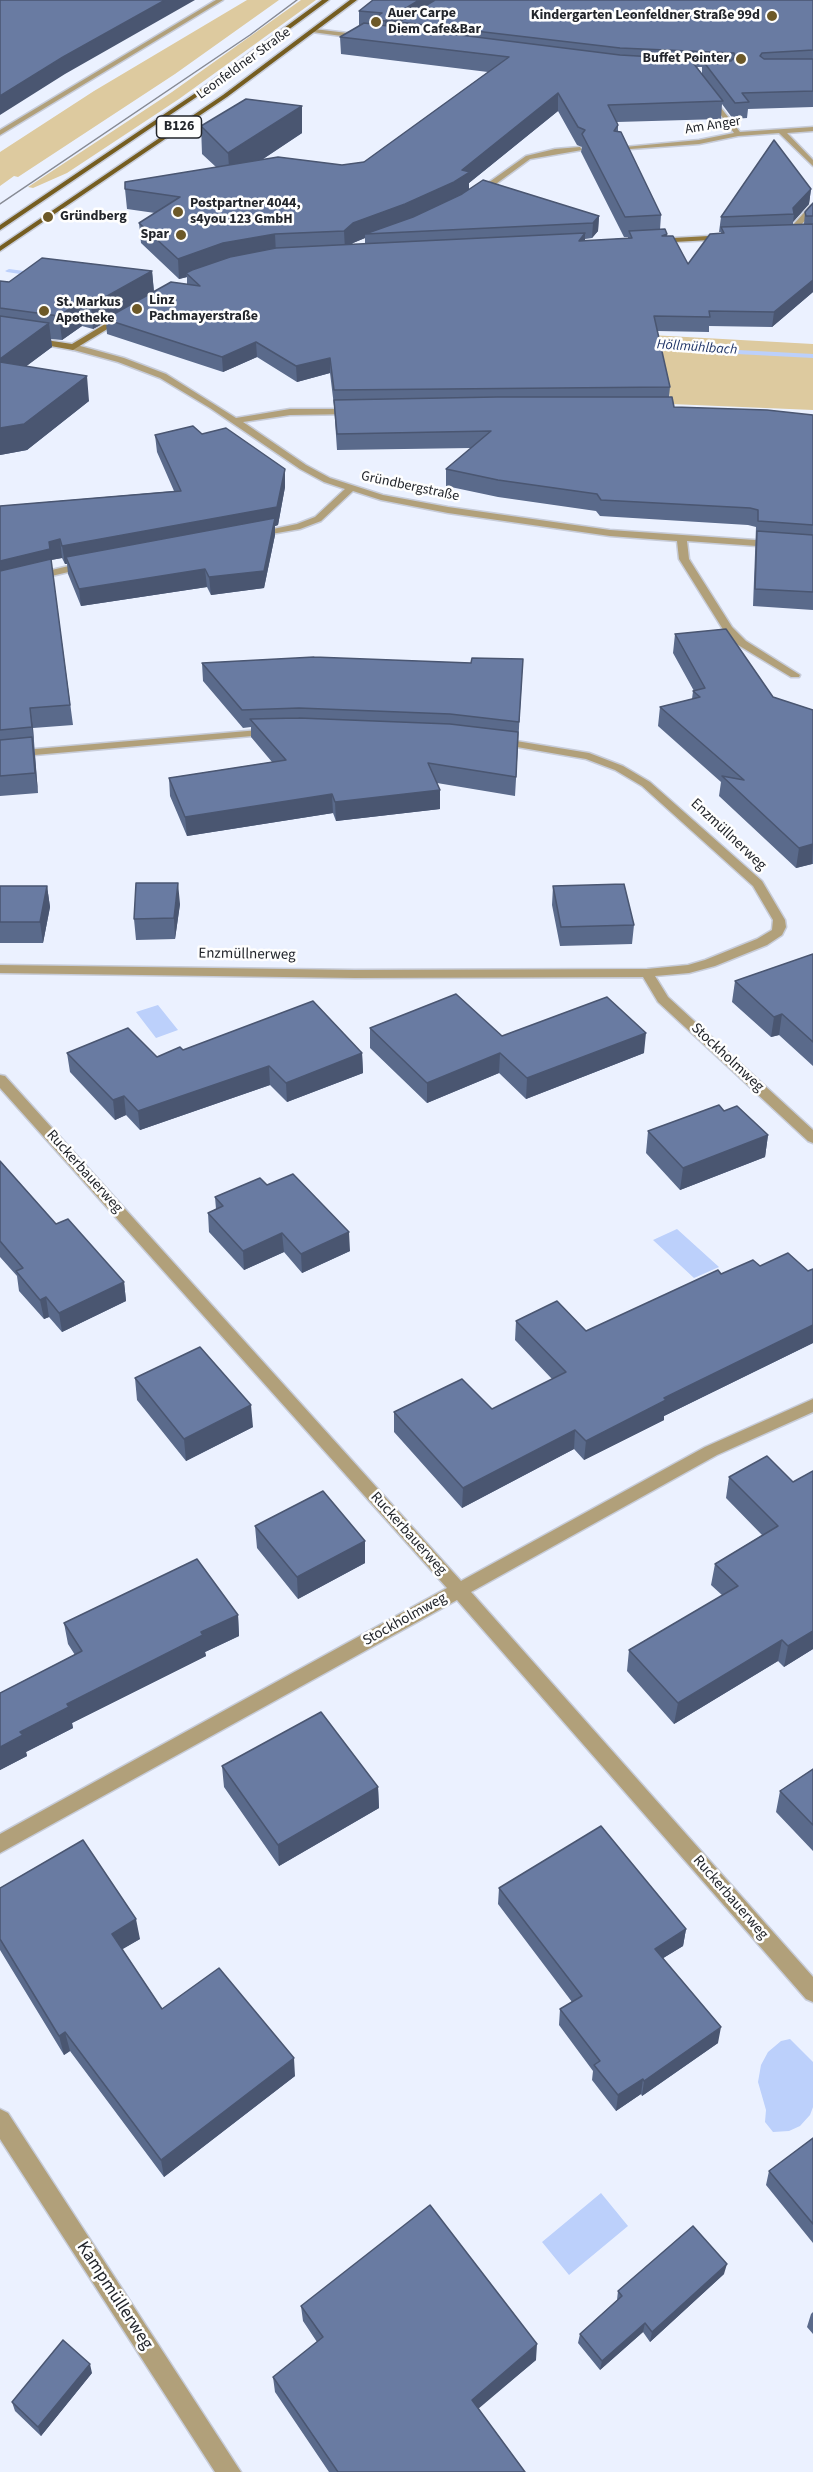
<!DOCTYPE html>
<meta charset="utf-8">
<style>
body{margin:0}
canvas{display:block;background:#ebf1ff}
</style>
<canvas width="813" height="2472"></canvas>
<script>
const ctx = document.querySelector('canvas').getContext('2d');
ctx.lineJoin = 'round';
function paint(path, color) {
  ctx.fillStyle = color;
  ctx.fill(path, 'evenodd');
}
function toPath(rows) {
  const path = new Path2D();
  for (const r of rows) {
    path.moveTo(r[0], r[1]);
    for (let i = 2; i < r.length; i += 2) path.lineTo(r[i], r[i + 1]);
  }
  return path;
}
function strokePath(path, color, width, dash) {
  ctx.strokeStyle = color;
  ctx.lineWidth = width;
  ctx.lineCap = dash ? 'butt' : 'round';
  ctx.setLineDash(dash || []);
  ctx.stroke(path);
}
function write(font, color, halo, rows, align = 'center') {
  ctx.font = font + ' "Source Sans 3",sans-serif';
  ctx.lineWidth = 5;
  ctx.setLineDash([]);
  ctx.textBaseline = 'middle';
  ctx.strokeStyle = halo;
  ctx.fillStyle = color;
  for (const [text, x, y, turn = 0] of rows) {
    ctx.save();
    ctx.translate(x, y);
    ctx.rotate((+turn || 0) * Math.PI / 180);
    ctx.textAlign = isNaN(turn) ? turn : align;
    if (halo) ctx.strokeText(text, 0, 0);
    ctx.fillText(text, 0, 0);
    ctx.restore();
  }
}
const green = toPath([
 [247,0,279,0,175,74,18,177,14,176,0,186,0,152,94,91],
 [301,0,316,0,179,99,67,173,33,188,28,187,172,92],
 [578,331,813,344,813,410,671,404,663,357,427,334]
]);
const water = toPath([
 [158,1005,178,1030,156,1038,136,1012],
 [677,1229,719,1267,694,1278,653,1240],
 [790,2039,813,2062,813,2107,810,2115,800,2126,789,2131,773,2132,765,2122,766,2110,758,2082,761,2065,768,2052,781,2041],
 [601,2193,628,2226,569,2275,542,2242]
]);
const stream = toPath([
 [9,269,39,273,43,275,39,277,7,272,5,271,9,269],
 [644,345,813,354,813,358,641,349,641,345,644,345]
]);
const street = toPath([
 [216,0,223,0,0,135,0,130,216,0],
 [314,29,364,35,367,37,364,39,312,32,314,29],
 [710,94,740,132,813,127,813,131,787,133,813,160,813,166,779,133,738,136,699,144,617,150,614,148,699,140,734,133,707,96,710,94],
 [580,147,582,150,530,159,478,197,471,195,526,156,555,149,580,147],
 [810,206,813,206,813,212,801,225,803,234,796,236,793,225,810,206],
 [73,344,124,358,166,374,236,418,290,409,358,409,359,411,355,414,290,415,243,422,306,465,330,478,383,495,448,507,610,530,813,544,813,550,687,541,689,559,732,627,746,641,800,675,799,677,791,677,738,645,724,631,679,559,677,541,610,536,448,513,381,500,353,491,321,521,300,529,254,537,254,533,297,524,315,517,345,489,324,482,300,469,210,408,160,378,118,362,70,349,70,345,73,344],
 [86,562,90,563,90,567,0,588,0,582,86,562],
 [271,729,275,730,275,734,0,758,0,752,271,729],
 [498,738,589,753,623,766,650,782,762,881,785,920,786,927,782,935,767,945,715,966,689,973,655,976,668,997,813,1130,813,1143,808,1141,658,1002,643,977,355,978,0,973,0,965,355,970,647,969,688,965,705,960,757,939,772,930,773,920,753,886,642,786,615,770,586,759,494,743,492,741,498,738],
 [0,1075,5,1076,461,1581,705,1447,813,1399,813,1412,717,1455,471,1592,813,1977,813,2002,806,1999,457,1600,0,1853,0,1834,447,1588,0,1088,0,1075],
 [0,2109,8,2113,241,2472,215,2472,0,2139,0,2109]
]);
const secondary = toPath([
 [727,235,731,237,730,239,655,243,651,241,655,239,727,235],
 [120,315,127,317,73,350,0,337,0,333,72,344,120,315]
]);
const primary = toPath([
 [322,0,329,0,201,94,0,230,0,225,197,92,322,0],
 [350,0,357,0,227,97,0,251,0,246,223,95,350,0]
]);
const tram = toPath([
 [0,204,250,35,297,0]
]);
const wall = toPath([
 [813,0,813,107,748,109,747,118,733,119,722,104,721,119,617,122,618,125,618,132,661,215,660,230,667,234,667,236,688,264,721,233,721,232,719,232,721,217,811,189,809,204,793,222,793,224,804,224,805,212,813,203,813,292,772,327,709,326,709,332,657,331,670,387,669,397,674,407,813,415,813,610,753,606,756,527,748,525,600,516,596,511,498,497,446,486,446,469,471,448,337,450,334,406,330,373,297,382,257,357,223,372,107,334,106,322,93,329,82,326,62,340,51,339,52,347,26,366,89,401,27,450,0,455,0,281,9,282,152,271,154,291,187,284,187,277,179,279,141,243,139,223,155,213,127,209,125,189,216,167,202,154,201,126,302,106,302,133,263,159,342,165,364,162,488,72,341,54,340,37,359,26,359,11],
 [697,67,702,67,702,74],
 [558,111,577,145,582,147,581,152,624,237,628,237,628,238,585,241,585,239,592,238,598,231,599,216,469,189,469,183],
 [365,238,365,244,352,244,353,243],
 [202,434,285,487,278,525,275,526,275,535,264,588,211,595,207,587,81,606,68,574,67,564,65,564,62,558,51,560,73,725,33,728,38,793,0,796,0,506,174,491,157,452,155,435],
 [675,634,773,697,813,710,813,864,812,864,796,868,719,796,721,782,658,726,660,707,692,699,693,691,694,691,673,653],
 [202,663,522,677,515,796,437,783,440,790,440,809,336,821,333,813,187,836,170,796,169,778,272,762,251,737,251,727,243,728,203,681],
 [0,886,47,886,50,907,43,943,0,943],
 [553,886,634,925,632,944,560,946,552,905],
 [180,904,175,939,136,940,134,919],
 [813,954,813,1066,779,1035,771,1037,732,1002,735,981],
 [370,1028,502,1036,644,1053,526,1099,499,1073,427,1103,370,1048],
 [183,1050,362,1053,363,1073,287,1102,270,1085,140,1130,126,1115,115,1120,70,1072,67,1053,157,1057],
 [724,1111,768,1135,765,1157,680,1190,646,1153,648,1131],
 [0,1161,56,1224,124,1282,126,1301,62,1332,49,1317,44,1319,19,1291,17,1276,0,1257],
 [267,1185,350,1251,302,1273,284,1252,244,1270,209,1232,208,1213,216,1209,215,1197],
 [760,1266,808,1271,813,1269,813,1343,664,1416,664,1420,584,1460,574,1449,462,1508,394,1432,394,1412,492,1409,552,1379,515,1340,516,1321,586,1331,721,1274],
 [135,1378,253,1427,186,1461,137,1400],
 [813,1471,813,1649,784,1667,778,1661,674,1724,627,1671,629,1650,723,1596,711,1585,715,1564,762,1535,726,1498,729,1477,793,1482],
 [255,1526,365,1541,365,1563,298,1599,257,1548],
 [238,1615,239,1636,205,1652,206,1656,72,1723,73,1728,26,1752,27,1756,0,1770,0,1693,75,1655,68,1644,64,1623],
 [222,1766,378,1787,379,1808,279,1866,224,1787],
 [813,1769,813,1851,776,1812,780,1791],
 [0,1888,140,1939,122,1949,162,2009,295,2076,164,2177,70,2051,64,2055,0,1950],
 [499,1888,686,1929,683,1946,663,1958,718,2043,642,2096,641,2094,616,2111,592,2080,593,2071,559,2025,560,2009,572,2002,498,1904],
 [813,2138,813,2243,766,2185,769,2171],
 [724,2274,650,2342,643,2332,600,2370,578,2343,580,2334,617,2300,618,2291],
 [301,2306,536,2360,478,2408,525,2472,329,2472,275,2392,273,2377,317,2342,303,2321],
 [813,2312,813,2334,807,2327,811,2314],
 [92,2373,41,2436,15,2411,12,2402]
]);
const shadedWall = toPath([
 [165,0,195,0,65,74,0,115,0,96,63,57],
 [419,0,442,0,399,22,399,27,385,36,385,21],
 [558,93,558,111,469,183,469,191,405,224,365,234,365,238,353,243,345,250,344,231,353,223,462,170],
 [302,106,302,133,230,181,228,153],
 [811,189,809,204,793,222,794,214,793,208],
 [599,216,598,231,592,238,593,223],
 [585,233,585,247,579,241],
 [275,234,276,254,186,273,187,277,179,279,178,259,223,243],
 [152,271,154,294,105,319,106,322,93,329,91,305],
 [813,280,813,292,772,327,774,312],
 [79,302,82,326,62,340,59,316],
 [49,323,52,347,0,386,0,359],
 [256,342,257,357,223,372,222,357],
 [330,358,330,373,297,382,296,366],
 [87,376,89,401,27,450,0,455,0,428],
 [285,469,285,487,278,525,275,526,275,535,264,588,211,595,209,577,273,526,66,557,67,564,65,564,62,546],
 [60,539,62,558,51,560,0,580,0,561,49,542],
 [205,569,207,587,81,606,79,589],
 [30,708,33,728,34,747,32,727],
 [32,737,35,757,38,793,35,773],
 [440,790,440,809,336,821,335,802],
 [332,794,333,813,187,836,185,817],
 [813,844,812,864,796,868,799,848],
 [178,883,180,904,175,939,174,918],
 [47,886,50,907,43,943,40,922],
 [782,1014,779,1035,771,1037,774,1017],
 [646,1033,644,1053,526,1099,527,1078],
 [362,1053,363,1073,287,1102,286,1083],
 [500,1053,499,1073,427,1103,427,1083],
 [269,1066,270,1085,140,1130,138,1111],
 [124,1096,126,1115,115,1120,113,1100],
 [768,1135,765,1157,680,1190,683,1168],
 [349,1232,350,1251,302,1273,301,1254],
 [282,1233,284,1252,244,1270,243,1251],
 [124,1282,126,1301,62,1332,59,1313],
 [46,1297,49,1317,44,1319,40,1300],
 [813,1325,813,1343,664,1416,664,1420,584,1460,586,1441,664,1398],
 [251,1405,253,1427,186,1461,184,1439],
 [575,1430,574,1449,462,1508,463,1488],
 [365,1541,365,1563,298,1599,297,1577],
 [238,1615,239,1636,205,1652,206,1656,72,1723,73,1728,26,1752,27,1756,0,1770,0,1747,20,1732,67,1704,201,1632],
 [813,1631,813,1649,784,1667,788,1646],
 [782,1640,778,1661,674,1724,678,1703],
 [378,1787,379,1808,279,1866,278,1845],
 [136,1919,140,1939,116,1953,112,1934],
 [686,1929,683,1946,652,1965,655,1949],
 [721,2027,718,2043,642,2096,644,2081],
 [65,2032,70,2051,64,2055,59,2036],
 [294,2058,295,2076,164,2177,161,2160],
 [643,2079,641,2094,616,2111,618,2095],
 [727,2264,724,2274,650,2342,652,2332],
 [645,2323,643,2332,600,2370,602,2361],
 [537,2344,536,2360,471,2415,472,2400],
 [90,2364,92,2373,41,2436,38,2427]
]);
const building = toPath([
 [0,0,165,0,63,57,0,96,0,0],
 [373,0,419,0,385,21,373,19,382,13,359,11,373,0],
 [435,0,813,0,813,50,762,53,760,56,764,59,813,59,813,91,742,93,749,102,735,103,703,61,731,61,735,57,734,53,620,48,399,22,435,0],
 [364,23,620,55,690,59,723,101,608,105,618,125,614,131,621,132,661,215,625,217,582,134,585,130,578,127,558,93,462,170,470,172,454,182,405,204,353,223,344,231,275,234,223,243,178,259,139,223,180,197,125,189,125,182,278,157,342,165,364,162,509,57,340,37,364,23],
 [246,99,302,106,228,153,201,126,246,99],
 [774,140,811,189,793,208,794,214,721,217,774,140],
 [483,180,599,216,593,223,365,234,413,217,462,194,483,180],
 [813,203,813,216,806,216,805,212,813,203],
 [813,224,813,280,774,312,709,311,710,317,654,316,670,387,334,390,330,358,296,366,256,342,222,357,105,319,171,282,200,286,186,273,192,270,230,257,276,248,585,233,579,241,632,238,629,231,665,229,667,234,662,236,673,236,688,264,710,234,724,233,721,227,813,224],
 [42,258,152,271,91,305,79,302,59,316,0,308,0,281,9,282,42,258],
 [0,316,49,323,0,359,0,316],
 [0,362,87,376,24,424,0,428,0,362],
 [497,397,672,397,674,407,767,410,813,415,813,525,758,521,758,510,750,508,601,500,597,494,498,480,446,469,491,431,337,434,334,400,497,397],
 [193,426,202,434,226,428,285,469,277,507,62,546,60,539,49,542,50,549,0,561,0,506,181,491,155,435,193,426],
 [275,518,264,571,209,577,205,569,79,589,66,557,275,518],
 [757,531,813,535,813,592,755,589,757,531],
 [51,559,70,705,30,708,32,727,0,730,0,571,51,559],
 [726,629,773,697,813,710,813,844,799,848,722,776,744,780,660,707,700,697,693,691,705,688,675,634,726,629],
 [314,657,471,663,472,658,523,659,519,722,450,714,299,708,242,710,202,663,314,657],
 [299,718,450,724,518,732,516,777,428,763,440,790,335,802,332,794,185,817,169,778,286,760,250,719,299,718],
 [32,737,35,773,0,776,0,740,32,737],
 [136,883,178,883,174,918,134,919,136,883],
 [624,884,634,925,561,927,553,886,624,884],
 [0,886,47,886,40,922,0,922,0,886],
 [813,954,813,1042,782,1014,774,1017,735,981,813,954],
 [456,994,502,1036,607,997,646,1033,527,1078,500,1053,427,1083,370,1028,456,994],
 [313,1001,362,1053,286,1083,269,1066,138,1111,124,1096,113,1100,67,1053,128,1028,157,1057,180,1047,183,1050,313,1001],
 [719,1105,724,1111,737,1106,768,1135,683,1168,648,1131,719,1105],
 [0,1161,56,1224,68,1219,124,1282,59,1313,46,1297,40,1300,16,1271,23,1268,0,1241,0,1161],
 [293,1174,349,1232,301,1254,282,1233,243,1251,208,1213,223,1206,215,1197,260,1178,267,1185,293,1174],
 [788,1253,808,1271,813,1269,813,1325,664,1398,666,1400,586,1441,575,1430,463,1488,394,1412,462,1379,492,1409,566,1372,516,1321,557,1301,586,1331,718,1270,721,1274,753,1260,760,1266,788,1253],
 [200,1347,251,1405,184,1439,135,1378,200,1347],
 [767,1456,793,1482,813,1471,813,1631,788,1646,782,1640,678,1703,629,1650,738,1586,715,1564,778,1526,729,1477,767,1456],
 [323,1491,365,1541,297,1577,255,1526,323,1491],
 [197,1559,238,1615,201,1632,203,1635,67,1704,69,1707,20,1732,23,1735,0,1747,0,1693,82,1651,64,1623,197,1559],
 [321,1712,378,1787,278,1845,222,1766,321,1712],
 [813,1769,813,1825,780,1791,813,1769],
 [601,1826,686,1929,655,1949,721,2027,644,2081,643,2079,618,2095,594,2065,600,2061,560,2009,582,1996,499,1888,601,1826],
 [83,1840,136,1919,112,1934,162,2009,219,1968,294,2058,161,2160,65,2032,59,2036,0,1939,0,1888,83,1840],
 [813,2138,813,2224,769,2171,813,2138],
 [430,2205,537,2344,472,2400,525,2472,338,2472,273,2377,323,2337,301,2306,430,2205],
 [693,2226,727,2264,652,2332,645,2323,602,2361,580,2334,622,2296,618,2291,693,2226],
 [63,2340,90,2364,38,2427,12,2402,63,2340]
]);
const markers = [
 [772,16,6,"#6d5928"],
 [376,22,6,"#6d5928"],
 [741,59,6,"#6d5928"],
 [178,212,6,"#6d5928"],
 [48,217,6,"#6d5928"],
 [181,235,6,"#6d5928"],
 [137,309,6,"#6d5928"],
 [44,311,6,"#6d5928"]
];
const farPoinames = [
 ["Auer Carpe",388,14],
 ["Diem Cafe&Bar",388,30],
 ["Kindergarten Leonfeldner Straße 99d",760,16,"right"],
 ["Buffet Pointer",729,59,"right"],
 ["Postpartner 4044,",190,204],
 ["s4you 123 GmbH",190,220],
 ["Gründberg",60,217],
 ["Spar",169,235,"right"],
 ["Linz",149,301],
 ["Pachmayerstraße",149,317],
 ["St. Markus",56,303],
 ["Apotheke",56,319]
];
const farStreetnames = [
 ["Leonfeldner Straße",244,64,-36],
 ["Am Anger",713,126,-9],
 ["Gründbergstraße",410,487,12]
];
const shields = [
 [179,127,45]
];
const shieldNames = [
 ["B126",179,127]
];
const farWaternames = [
 ["Höllmühlbach",697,348,4]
];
const streetNames = [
 ["Enzmüllnerweg",728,835,43],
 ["Enzmüllnerweg",247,955,1],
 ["Stockholmweg",727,1058,43],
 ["Ruckerbauerweg",84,1172,48],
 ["Ruckerbauerweg",408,1534,48],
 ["Stockholmweg",405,1620,-29],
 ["Ruckerbauerweg",730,1898,49]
];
const nearStreetnames = [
 ["Kampmüllerweg",114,2296,57]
];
paint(green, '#ddca9f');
paint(water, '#bcd0fb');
paint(stream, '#bcd0fb');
strokePath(street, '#c7ccd9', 3);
strokePath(secondary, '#c7ccd9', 3);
strokePath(primary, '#c7ccd9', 3);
paint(street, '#b1a07a');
paint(secondary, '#91783d');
paint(primary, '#755d20');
strokePath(tram, '#878b95', 1.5);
paint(wall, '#5a6a8b');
paint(shadedWall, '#4a5671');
paint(building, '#697ba2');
strokePath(building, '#4a5671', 1.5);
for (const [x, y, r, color] of markers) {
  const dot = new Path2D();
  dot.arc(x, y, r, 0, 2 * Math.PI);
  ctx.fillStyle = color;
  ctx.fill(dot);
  strokePath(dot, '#fefefe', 2);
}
write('bold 14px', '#22252b', '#fefefe', farPoinames, 'left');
write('14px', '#22252b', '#fefefe', farStreetnames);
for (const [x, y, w] of shields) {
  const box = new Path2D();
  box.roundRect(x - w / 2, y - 11, w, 22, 4.5);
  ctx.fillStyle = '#fefefe';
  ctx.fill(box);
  strokePath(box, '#22252b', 1.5);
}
write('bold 14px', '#22252b', null, shieldNames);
write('italic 14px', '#203568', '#fefefe', farWaternames);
write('15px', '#22252b', '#fefefe', streetNames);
write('18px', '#22252b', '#fefefe', nearStreetnames);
</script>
